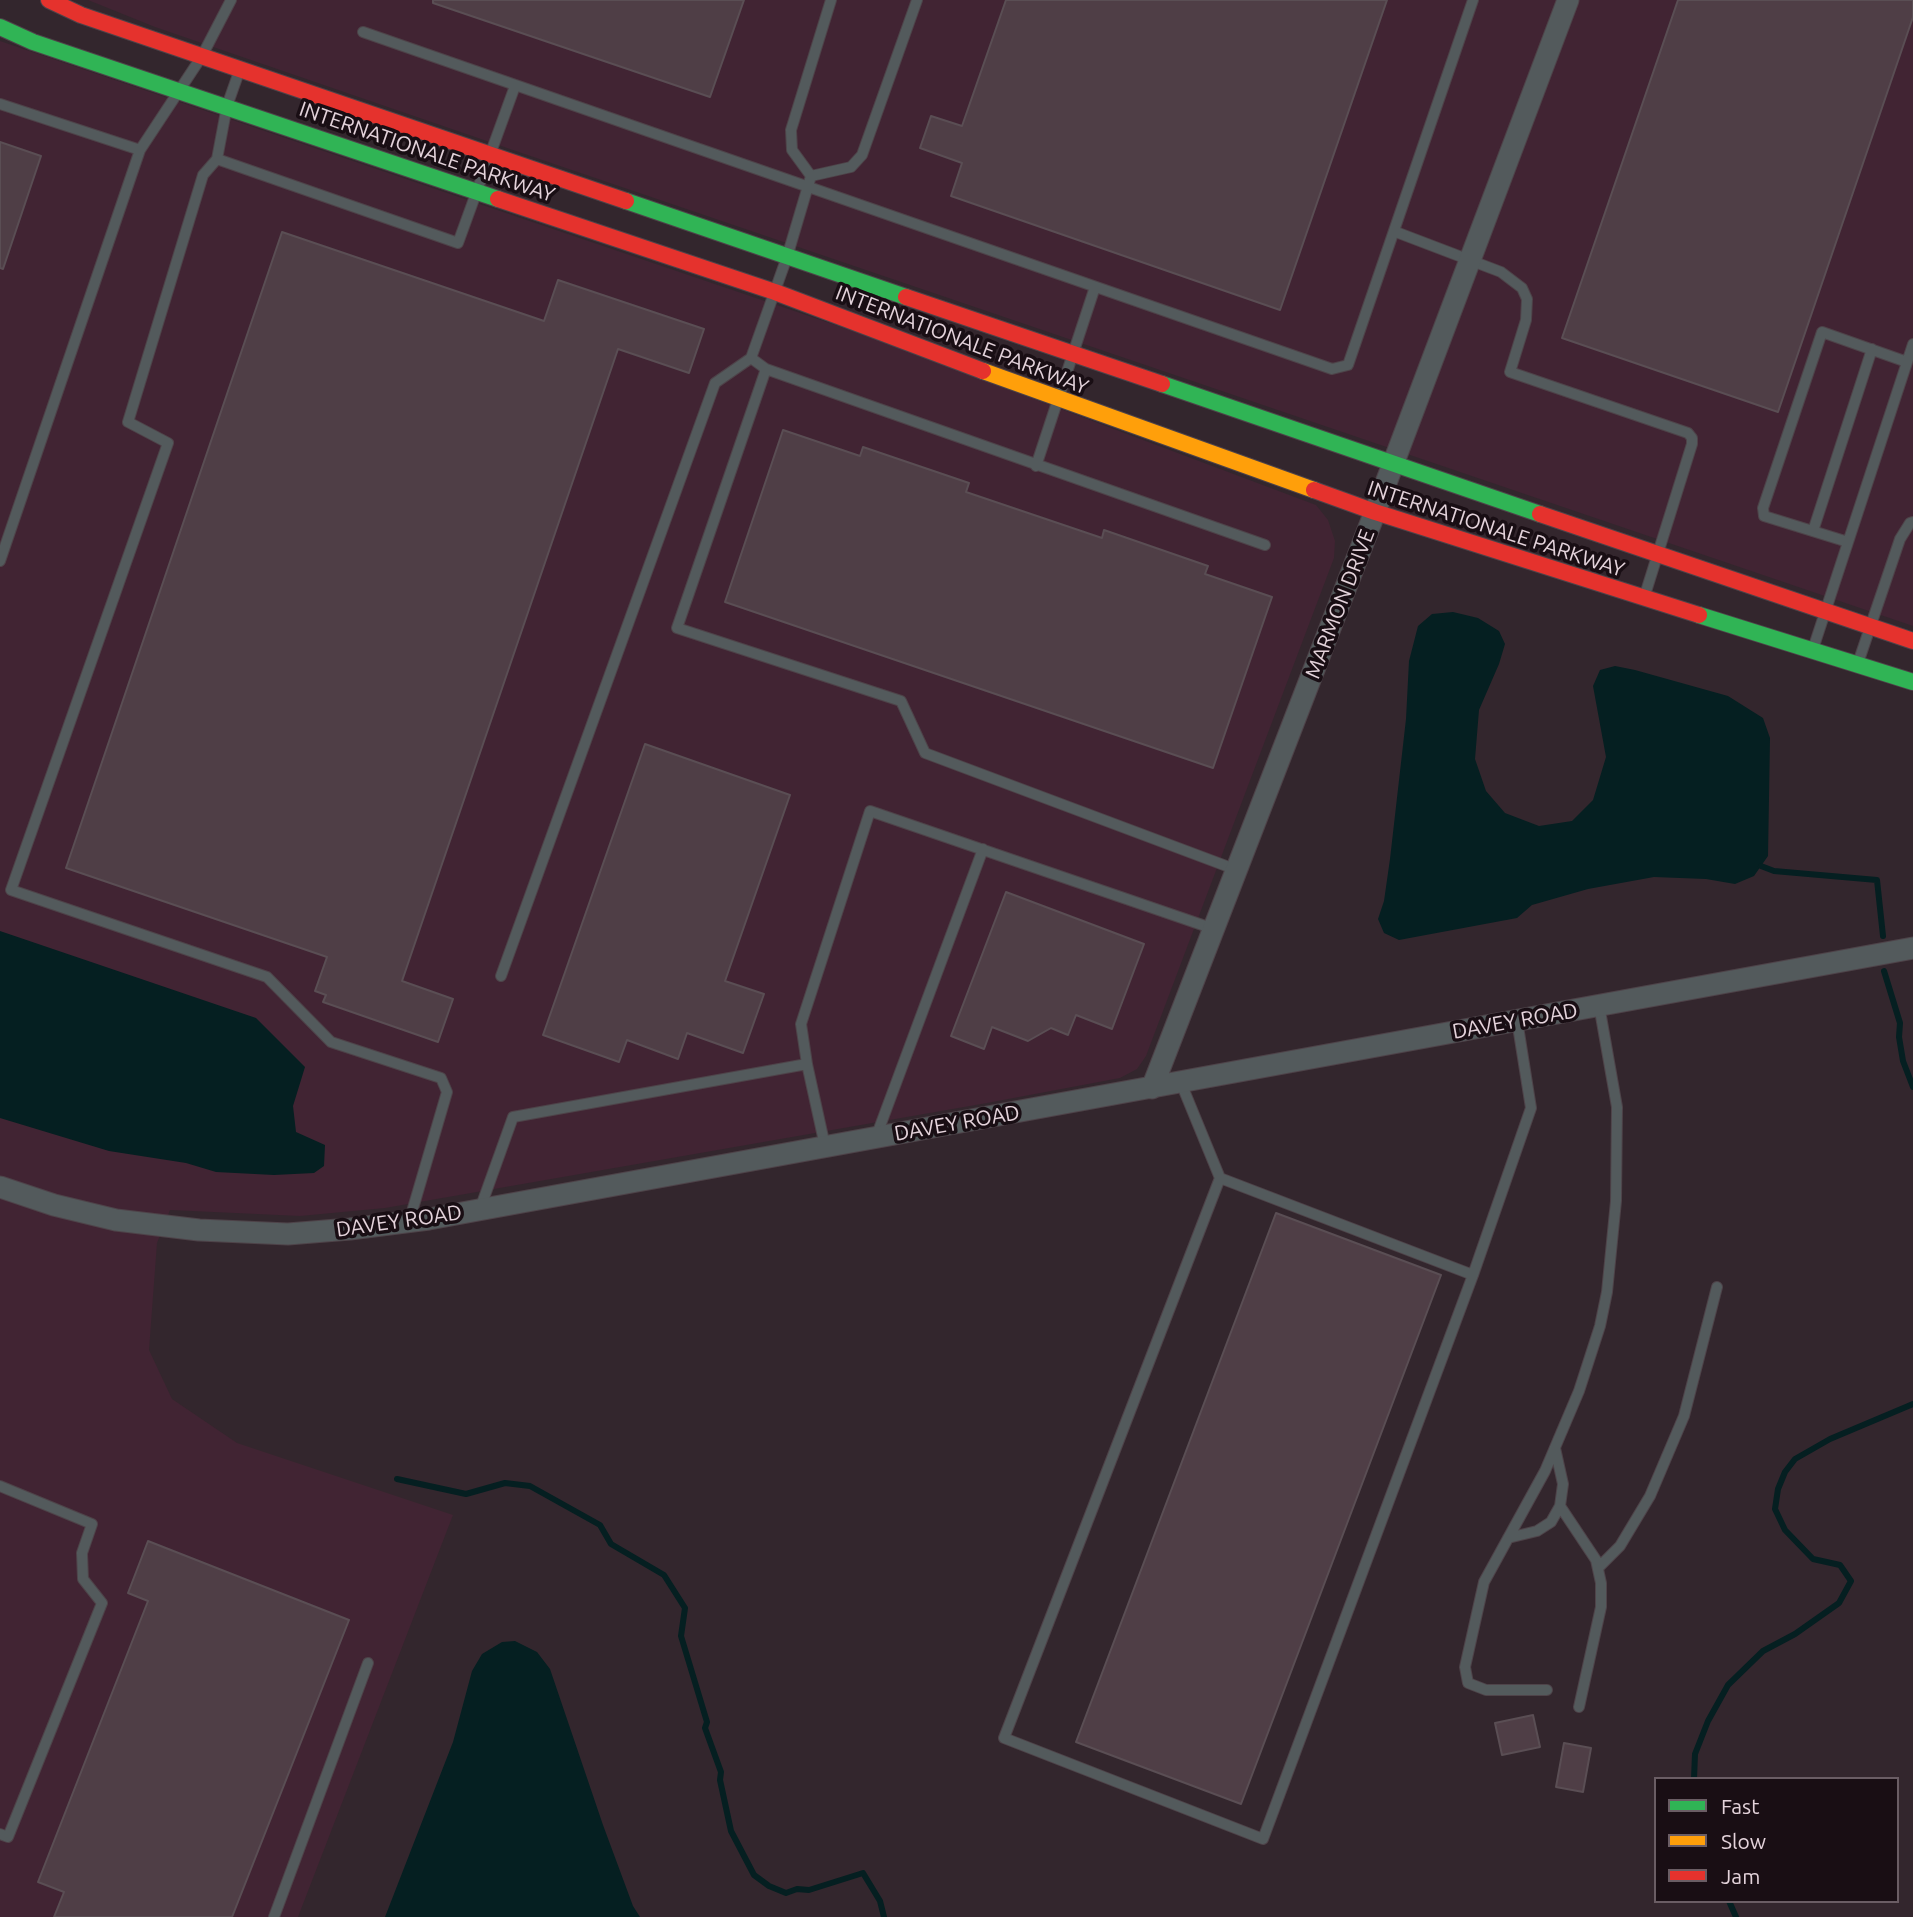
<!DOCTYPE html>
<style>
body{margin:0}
#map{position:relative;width:1913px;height:1917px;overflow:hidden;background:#33262d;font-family:Ubuntu,sans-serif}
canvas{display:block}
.legend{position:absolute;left:1654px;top:1777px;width:245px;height:126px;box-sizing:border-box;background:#190e14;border:2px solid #6a5d64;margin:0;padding:9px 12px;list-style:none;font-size:21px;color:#e4d3db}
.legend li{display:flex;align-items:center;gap:14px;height:35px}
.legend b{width:35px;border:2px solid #6a5d64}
</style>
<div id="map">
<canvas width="1913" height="1917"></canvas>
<ul class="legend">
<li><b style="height:9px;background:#30b455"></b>Fast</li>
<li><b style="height:9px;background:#ff9f0a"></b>Slow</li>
<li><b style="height:9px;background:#e5322d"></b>Jam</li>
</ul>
</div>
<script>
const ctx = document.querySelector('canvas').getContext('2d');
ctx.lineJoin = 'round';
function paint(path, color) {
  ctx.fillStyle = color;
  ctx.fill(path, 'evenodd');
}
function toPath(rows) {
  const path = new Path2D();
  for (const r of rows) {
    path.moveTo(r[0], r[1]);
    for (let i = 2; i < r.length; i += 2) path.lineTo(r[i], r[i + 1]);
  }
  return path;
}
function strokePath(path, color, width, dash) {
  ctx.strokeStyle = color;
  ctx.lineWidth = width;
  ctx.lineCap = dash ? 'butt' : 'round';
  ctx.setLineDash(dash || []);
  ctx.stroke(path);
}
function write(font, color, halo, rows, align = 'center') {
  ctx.font = font + ' Ubuntu,sans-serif';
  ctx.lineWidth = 7;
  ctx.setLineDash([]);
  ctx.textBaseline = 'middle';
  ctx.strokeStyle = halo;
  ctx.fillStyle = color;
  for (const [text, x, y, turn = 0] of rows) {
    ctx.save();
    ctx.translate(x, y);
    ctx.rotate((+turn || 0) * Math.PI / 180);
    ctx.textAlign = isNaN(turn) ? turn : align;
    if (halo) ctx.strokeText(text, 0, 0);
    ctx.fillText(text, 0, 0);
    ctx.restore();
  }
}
const built = toPath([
 [88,0,1913,0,1913,626,510,149,155,27],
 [0,41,853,331,1316,505,1328,520,1335,541,1334,558,1146,1056,1137,1069,1120,1078,987,1103,385,1208,300,1216,170,1210,157,1243,149,1350,172,1399,237,1443,453,1515,298,1917,0,1917]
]);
const water = toPath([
 [1453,612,1478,618,1499,631,1505,644,1499,664,1479,710,1475,759,1486,791,1505,813,1539,826,1572,821,1593,800,1606,757,1593,686,1600,670,1615,666,1635,670,1728,696,1763,718,1770,738,1768,856,1754,876,1735,884,1706,879,1654,877,1588,889,1532,905,1517,918,1399,940,1384,933,1378,919,1384,901,1390,859,1406,719,1409,661,1418,626,1432,614],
 [0,931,256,1018,305,1067,293,1106,296,1132,325,1145,324,1166,314,1173,274,1175,216,1172,186,1163,109,1151,0,1118],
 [515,1641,537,1652,550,1669,603,1825,633,1906,640,1917,385,1917,453,1742,472,1671,482,1654,502,1642]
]);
const stream = toPath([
 [1761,866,1774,871,1877,880,1883,936],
 [1884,971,1900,1023,1899,1037,1903,1061,1913,1087],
 [397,1479,466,1494,505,1483,530,1486,600,1525,611,1544,664,1575,685,1608,681,1636,707,1722,705,1728,721,1772,720,1780,731,1831,754,1875,769,1886,786,1893,797,1889,809,1890,863,1873,880,1901,884,1917],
 [1694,1779,1695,1754,1708,1721,1728,1685,1763,1651,1795,1634,1839,1603,1851,1581,1840,1565,1813,1559,1785,1530,1775,1509,1778,1489,1785,1472,1795,1459,1830,1439,1913,1404],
 [1729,1901,1736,1917]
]);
const building = toPath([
 [433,0,744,0,710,97,433,3,433,0],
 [1006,0,1387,0,1280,310,951,196,962,163,920,148,931,116,962,126,1006,0],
 [1678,0,1913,0,1913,17,1778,412,1562,338,1678,0],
 [0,142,41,156,3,269,0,268,0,142],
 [282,232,544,321,558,280,704,329,689,373,618,349,402,981,453,999,438,1042,323,1002,326,995,315,991,327,957,66,868,282,232],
 [783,430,860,456,863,447,969,483,966,492,1102,538,1104,530,1208,566,1205,574,1272,597,1213,768,725,602,783,430],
 [645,744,790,795,725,981,764,994,743,1053,687,1033,678,1059,627,1040,619,1062,543,1035,645,744],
 [1006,892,1144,944,1112,1029,1076,1015,1068,1035,1051,1028,1028,1041,992,1027,984,1049,951,1036,1006,892],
 [1276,1213,1441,1275,1241,1804,1076,1742,1276,1213],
 [148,1541,349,1620,232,1917,54,1917,64,1892,38,1882,148,1601,128,1593,148,1541],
 [1533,1715,1540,1747,1502,1755,1495,1723,1533,1715],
 [1564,1743,1591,1748,1583,1792,1556,1787,1564,1743]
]);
const lane = toPath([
 [363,32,1332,369,1348,365,1473,0],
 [240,69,227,106,217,159,203,175,128,422,168,443,11,890,267,977,331,1042,441,1078,447,1092,409,1222],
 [0,104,140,150,202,56,231,0],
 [217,159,458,243,515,86],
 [811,176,851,167,862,155,917,0],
 [811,176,792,150,791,130,831,0],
 [1396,232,1501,272,1522,288,1527,299,1526,320,1510,372,1688,433,1692,438,1692,444,1644,598],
 [751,358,766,369,1265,545],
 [766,369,677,628,901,701,925,753,1237,870],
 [1036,466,1095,287],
 [1813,531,1872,349],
 [1848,542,1764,516,1763,508,1822,332,1907,362],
 [0,561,140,150],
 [1813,649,1913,344],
 [1858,663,1900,539,1910,523,1913,522],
 [501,976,715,383,751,358,787,257,811,176],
 [807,1064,825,1146],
 [1181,1083,1220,1178,1004,1738,1263,1839,1473,1275,1531,1108,1517,1020],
 [876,1137,983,849],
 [1220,1178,1473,1275],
 [480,1209,513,1117,807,1064,801,1024,870,811,1214,929],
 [0,1486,92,1524,82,1553,83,1579,102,1603,8,1837,0,1834],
 [1560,1506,1596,1560,1601,1583,1601,1607,1579,1707],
 [1508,1538,1537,1531,1551,1522,1560,1506,1563,1484,1555,1448],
 [1598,1568,1620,1546,1650,1496,1684,1416,1717,1287],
 [1547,1690,1486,1690,1468,1683,1465,1667,1484,1582,1545,1471,1579,1391,1600,1326,1607,1292,1616,1201,1617,1107,1599,1005],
 [274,1917,368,1663]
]);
const street = toPath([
 [1152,1088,1375,512,1568,0],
 [0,1187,54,1205,116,1220,199,1230,288,1234,350,1229,429,1219,1913,948]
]);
const fast = toPath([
 [0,27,33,42,498,199],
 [626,201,906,297],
 [1162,384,1540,514],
 [1699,615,1913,682]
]);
const slow = toPath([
 [983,371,1314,490]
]);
const jam = toPath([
 [49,0,81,15,626,201],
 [498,199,775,292,983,371],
 [906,297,1162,384],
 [1314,490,1375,512,1699,615],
 [1540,514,1913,641]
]);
const streetNames = [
 ["INTERNATIONALE PARKWAY",427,152,19],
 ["INTERNATIONALE PARKWAY",962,340,21],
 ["INTERNATIONALE PARKWAY",1496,529,18],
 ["MARMON DRIVE",1340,604,-69],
 ["DAVEY ROAD",1515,1021,-10],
 ["DAVEY ROAD",957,1123,-10],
 ["DAVEY ROAD",399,1221,-8]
];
paint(built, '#412433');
paint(water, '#051f21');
strokePath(stream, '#051f21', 6);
paint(building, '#4f3e46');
strokePath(building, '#5a4e54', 2);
strokePath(lane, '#4e4349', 12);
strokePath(street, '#4e4349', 23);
strokePath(fast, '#4e4349', 18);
strokePath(slow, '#4e4349', 18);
strokePath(jam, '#4e4349', 18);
strokePath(lane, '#535a5c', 10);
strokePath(street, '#535a5c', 21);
strokePath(fast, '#30b455', 16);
strokePath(slow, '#ff9f0a', 16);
strokePath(jam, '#e5322d', 16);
write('21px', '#e4d3db', '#190e14', streetNames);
</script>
